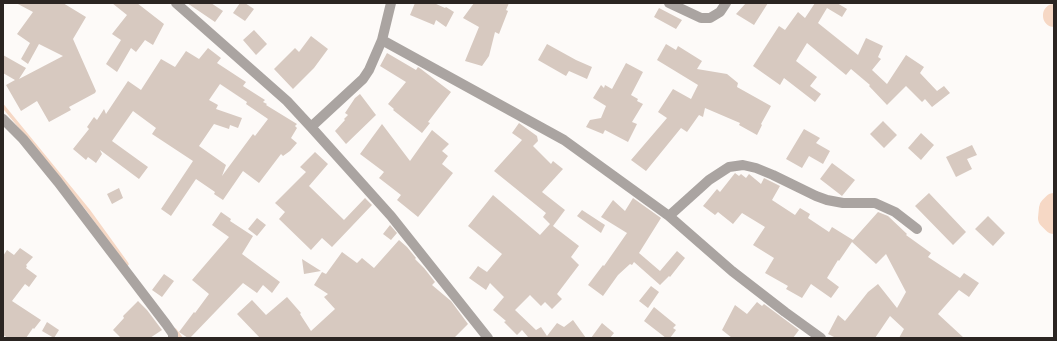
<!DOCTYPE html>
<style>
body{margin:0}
#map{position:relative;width:1057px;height:341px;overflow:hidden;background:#fdfaf8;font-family:"PT Sans",sans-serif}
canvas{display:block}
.frame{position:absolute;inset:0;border:4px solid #2b2522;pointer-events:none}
</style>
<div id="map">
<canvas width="1057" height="341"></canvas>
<div class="frame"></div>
</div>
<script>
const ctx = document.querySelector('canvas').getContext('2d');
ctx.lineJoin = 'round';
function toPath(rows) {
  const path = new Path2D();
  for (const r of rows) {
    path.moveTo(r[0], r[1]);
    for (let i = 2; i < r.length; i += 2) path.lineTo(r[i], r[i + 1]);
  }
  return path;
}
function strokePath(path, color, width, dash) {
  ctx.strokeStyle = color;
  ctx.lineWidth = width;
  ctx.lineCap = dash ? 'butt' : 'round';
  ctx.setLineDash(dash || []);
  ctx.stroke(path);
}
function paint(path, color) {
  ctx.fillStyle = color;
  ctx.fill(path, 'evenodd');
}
const stream = toPath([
 [3,106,88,210,127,264],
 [175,330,181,338]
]);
const river = toPath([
 [1054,15,1054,16],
 [1054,204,1050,208,1049,218,1054,223]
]);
const building = toPath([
 [16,3,63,3,86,17,73,39,96,91,95,93,69,107,71,110,49,122,37,101,21,111,6,85,15,80,3,73,3,55,26,68,19,79,63,56,39,44,28,64,21,59,30,43,17,34,33,12],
 [112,3,137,3,164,24,153,45,145,40,136,52,131,48,117,72,106,64,121,40,112,34,127,15],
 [187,3,211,3,223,11,215,22],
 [240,3,245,3,254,9,245,21,233,13],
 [415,3,434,3,445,8,446,7,454,12,446,27,436,20,434,25,410,15],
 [474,3,509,3,506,10,508,11,499,34,495,32,489,56,482,66,465,61,479,27,463,18],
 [746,3,768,3,754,25,736,14],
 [815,3,837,3,847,9,842,17,827,8,818,23,858,55,866,38,883,46,878,57,881,59,872,70,887,84,906,55,924,67,920,73,937,91,944,86,950,93,932,107,925,99,922,102,906,86,887,105,869,86,870,85,851,69,846,75,807,43,796,61,817,77,810,86,821,94,815,102,784,78,780,85,753,66,779,26,785,30,798,12,805,18],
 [659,8,682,20,676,29,654,17],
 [254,30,267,44,256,55,243,40],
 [311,36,328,49,314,68,293,89,274,69,295,48,299,52],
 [547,44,576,60,592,67,587,79,569,71,566,76,538,60],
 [666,44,676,50,678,46,702,61,697,69,727,74,738,83,737,87,771,106,761,124,762,125,757,135,739,125,740,123,705,108,703,117,699,115,687,132,681,128,646,171,631,160,667,118,658,112,673,89,691,99,698,85,657,60],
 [208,48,221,58,217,63,246,82,243,86,265,100,263,102,267,104,266,105,297,124,295,126,297,128,291,138,297,143,290,151,283,156,281,154,259,183,243,171,223,200,214,194,215,192,196,179,171,216,161,209,193,161,152,134,156,128,133,111,112,141,148,167,139,179,100,150,102,154,96,163,88,157,86,160,73,149,89,129,87,127,94,117,97,120,104,109,106,114,128,81,141,90,161,59,175,67,186,51,199,59],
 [220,84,247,102,246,104,268,119,255,136,253,134,222,176,226,165,199,146,214,124,229,129,230,125,238,128,242,118,216,109,218,105,209,100],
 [387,53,416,70,418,67,421,69,451,92,428,122,430,123,422,133,393,110,394,109,388,104,406,82,380,66],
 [626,63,643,72,631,95,638,99,637,101,643,104,632,122,637,124,628,142,605,130,603,134,586,127,590,120,601,118,606,106,593,98,601,85,604,88,605,85,612,89],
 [360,94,376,115,346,144,335,131,345,120,344,119,348,115,345,113,355,98],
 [883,121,897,135,884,148,870,134],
 [519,123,537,136,538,141,533,146,551,164,553,161,563,169,542,192,565,210,553,226,579,246,571,257,579,265,557,294,562,299,552,309,545,302,541,306,530,295,515,310,536,330,541,327,547,336,557,323,564,327,573,320,586,338,526,338,528,337,522,330,517,335,504,322,506,321,493,310,504,297,490,283,486,290,469,278,478,266,487,272,502,254,468,226,493,195,540,235,550,224,543,217,546,213,494,171,522,140,512,133],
 [382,124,410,161,432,130,449,144,442,151,448,156,442,164,453,173,418,217,397,200,401,195,379,178,384,172,360,154],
 [804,129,820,138,816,143,830,151,823,164,809,156,802,168,786,159],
 [921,133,934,145,921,160,908,148],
 [972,145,977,155,967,159,972,169,956,177,946,157],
 [315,152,328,164,309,186,344,220,365,198,372,205,332,247,322,238,311,250,279,219,285,212,275,203,306,172,300,167],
 [832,163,855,180,842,196,820,179],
 [735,173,739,176,741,174,746,178,749,174,761,184,764,178,780,186,772,200,795,215,800,208,810,214,808,218,829,232,832,227,853,240,878,212,888,216,907,234,906,235,931,253,928,257,960,278,964,273,979,283,969,297,959,290,938,314,964,338,899,338,904,329,890,316,875,338,836,338,828,334,838,315,845,321,868,292,878,284,897,308,906,292,886,254,876,264,852,242,839,261,838,260,827,278,839,287,831,298,811,284,802,298,786,289,788,286,765,273,774,258,753,245,765,227,742,213,733,224,718,212,715,215,703,206,717,189,720,192],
 [119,188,123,198,112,204,107,194],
 [929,193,966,232,953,245,915,206],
 [633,198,661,218,639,253,660,271,677,251,685,258,670,277,669,276,660,285,634,262,632,265,630,264,618,275,603,296,588,285,603,265,604,266,627,233,601,217,613,200,625,211],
 [582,210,605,225,601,233,577,216],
 [221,212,231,219,230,221,253,236,242,254,280,282,272,293,263,285,257,293,243,283,190,338,188,338,179,332,194,312,195,313,209,294,192,280,229,237,212,225],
 [988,216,1005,233,993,246,975,229],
 [257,218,266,225,257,236,248,229],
 [390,225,397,233,391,240,383,234],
 [399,240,407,247,416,258,415,259,424,268,435,282,432,285,451,301,468,324,454,338,260,338,237,314,252,300,266,315,287,297,301,313,300,314,311,331,335,309,324,297,328,294,314,285,322,272,326,274,342,252,357,263,362,258,374,268],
 [20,248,33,257,26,265,27,266,26,268,37,276,29,287,25,284,12,301,41,320,34,329,33,328,26,338,8,338,3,335,3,256,7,250,14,255],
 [302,259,321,271,304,274],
 [164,274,174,281,162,297,152,290],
 [651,286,659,292,648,308,639,301],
 [138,301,147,310,162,330,150,338,121,338,113,330,124,318,123,316],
 [757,302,762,306,764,304,799,330,793,338,732,338,722,330,735,305,747,314],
 [654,307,676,325,673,328,676,330,670,338,666,338,644,321],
 [47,322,59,330,54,338,42,331],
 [602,323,614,333,610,338,591,338]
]);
const street = toPath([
 [176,3,287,101,311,127,391,216,488,338],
 [669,3,701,18,710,18,720,12,726,3],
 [382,40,564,140,669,216,732,271,785,312,821,338],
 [3,119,23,139,58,182,166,324,173,334,173,338],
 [311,127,363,79,369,70,382,40,391,3],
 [669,216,709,180,729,167,743,165,756,168,773,175,816,196,827,200,843,203,875,203,895,212,917,229]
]);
strokePath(stream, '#f6d8c5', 3.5);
strokePath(river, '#f6d8c5', 22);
paint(building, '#d7c9c0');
strokePath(street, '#aaa4a1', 10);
</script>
